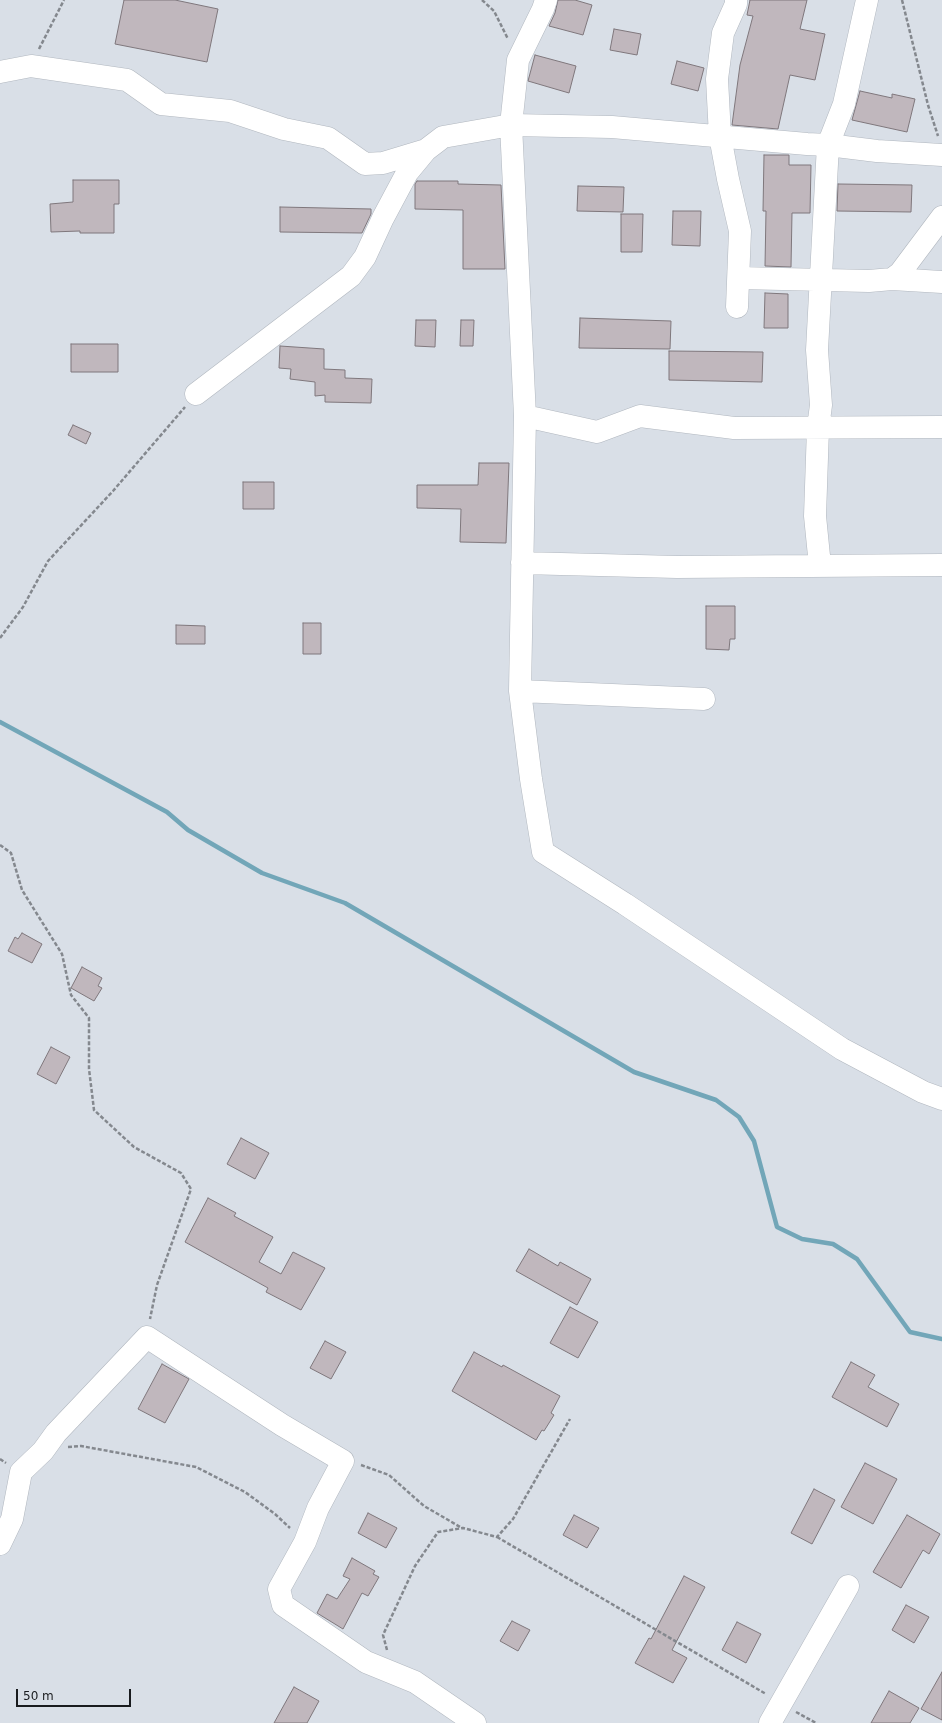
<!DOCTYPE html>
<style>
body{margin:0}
#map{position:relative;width:942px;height:1723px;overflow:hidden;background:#d9dfe7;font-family:"DejaVu Sans",sans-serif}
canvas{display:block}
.scale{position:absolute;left:16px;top:1689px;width:115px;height:18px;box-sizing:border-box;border:2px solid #191b1e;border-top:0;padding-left:5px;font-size:12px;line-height:14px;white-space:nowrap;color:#191b1e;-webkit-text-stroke:3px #d9dfe7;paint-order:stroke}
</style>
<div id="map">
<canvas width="942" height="1723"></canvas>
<div class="scale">50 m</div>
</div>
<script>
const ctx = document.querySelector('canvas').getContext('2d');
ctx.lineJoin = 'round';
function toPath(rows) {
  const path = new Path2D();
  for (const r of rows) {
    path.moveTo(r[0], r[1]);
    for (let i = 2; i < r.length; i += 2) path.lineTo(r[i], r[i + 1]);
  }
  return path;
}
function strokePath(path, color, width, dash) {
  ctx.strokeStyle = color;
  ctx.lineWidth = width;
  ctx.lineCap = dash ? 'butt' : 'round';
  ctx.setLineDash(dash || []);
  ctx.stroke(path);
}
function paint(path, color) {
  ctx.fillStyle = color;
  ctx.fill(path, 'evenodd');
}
const stream = toPath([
 [0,722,167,812,188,830,262,873,345,903,634,1072,716,1100,739,1117,754,1141,777,1227,802,1239,833,1244,857,1259,910,1332,942,1339]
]);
const building = toPath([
 [124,0,175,0,218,9,207,62,115,44,124,0],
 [558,0,575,0,592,5,583,35,549,26,555,13,558,0],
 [750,0,807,0,800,29,825,34,815,80,790,75,778,129,732,125,740,65,753,16,747,15,750,0],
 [614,29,641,34,637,55,610,50,614,29],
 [535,55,576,66,569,93,528,81,535,55],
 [677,61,704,68,698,91,671,84,677,61],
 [860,91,892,98,892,94,915,99,907,132,852,120,860,91],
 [764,155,789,155,789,165,811,165,810,213,792,213,791,267,765,266,766,211,763,211,764,155],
 [73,180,119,180,119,204,114,204,114,233,80,233,80,231,51,232,50,204,73,202,73,180],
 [417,181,458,181,458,184,501,185,505,269,463,269,463,210,415,209,415,184,417,181],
 [838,184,912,185,911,212,837,211,838,184],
 [578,186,624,187,623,212,577,211,578,186],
 [280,207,371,209,371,214,362,233,280,232,280,207],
 [673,211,701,211,700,246,672,245,673,211],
 [621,214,643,214,642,252,621,252,621,214],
 [765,293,788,294,788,328,764,328,765,293],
 [580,318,671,321,670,349,579,348,580,318],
 [416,320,436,320,435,347,415,346,416,320],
 [461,320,474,320,473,346,460,346,461,320],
 [71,344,118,344,118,372,71,372,71,344],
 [280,346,324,349,324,369,345,370,345,378,372,379,371,403,325,402,325,395,315,396,315,382,290,379,291,369,279,368,280,346],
 [669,351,763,352,762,382,669,380,669,351],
 [73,425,91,433,86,444,68,435,73,425],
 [479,463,509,463,506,543,460,542,461,509,417,508,417,485,478,485,479,463],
 [243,482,274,482,274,509,243,509,243,482],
 [706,606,735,606,735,639,730,639,729,650,706,649,706,606],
 [303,623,321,623,321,654,303,654,303,623],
 [176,625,205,626,205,644,176,644,176,625],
 [22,933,42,944,32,963,8,951,15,937,18,939,22,933],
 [82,967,102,978,98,986,102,988,94,1001,71,988,82,967],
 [51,1047,70,1057,56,1084,37,1074,51,1047],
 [241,1138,269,1153,255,1179,227,1164,241,1138],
 [208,1198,236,1213,234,1216,273,1237,259,1262,281,1274,293,1252,325,1268,301,1310,266,1292,268,1288,185,1242,208,1198],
 [529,1249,558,1266,560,1262,591,1279,577,1305,516,1271,529,1249],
 [570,1307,598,1322,578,1358,550,1343,570,1307],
 [325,1341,346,1352,331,1379,310,1368,325,1341],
 [474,1352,502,1367,503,1365,560,1396,551,1413,554,1415,544,1431,542,1430,536,1440,452,1391,474,1352],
 [851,1362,875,1375,868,1387,899,1404,887,1427,832,1397,851,1362],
 [162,1364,189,1379,165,1423,138,1409,162,1364],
 [865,1463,897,1479,873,1524,841,1507,865,1463],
 [814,1489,835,1500,812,1544,791,1533,814,1489],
 [368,1513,397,1528,386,1548,358,1533,368,1513],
 [574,1515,599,1528,587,1548,563,1535,574,1515],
 [907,1515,940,1534,929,1554,923,1550,901,1588,873,1572,907,1515],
 [352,1558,375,1571,373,1574,379,1577,368,1596,362,1593,343,1629,317,1613,327,1594,337,1599,350,1579,343,1576,352,1558],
 [684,1576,705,1587,672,1650,687,1658,673,1683,635,1663,649,1638,651,1639,684,1576],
 [906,1605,929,1617,914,1643,892,1630,906,1605],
 [512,1621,530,1630,518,1651,500,1641,512,1621],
 [737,1622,761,1634,746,1663,722,1650,737,1622],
 [942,1672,942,1720,921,1709,942,1672],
 [294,1687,319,1701,307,1723,274,1723,294,1687],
 [889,1691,919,1708,910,1723,871,1723,889,1691]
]);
const path = toPath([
 [482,0,494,11,508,39],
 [902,0,928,105,938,136],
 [39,49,64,0],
 [0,638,23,607,48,561,113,491,185,407],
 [0,845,11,853,22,890,62,954,71,995,89,1018,89,1069,94,1110,134,1147,181,1173,191,1189,157,1285,150,1319],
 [68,1447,81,1446,196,1467,245,1492,275,1514,290,1528],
 [0,1459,6,1463],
 [361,1465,389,1475,424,1506,462,1528],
 [497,1537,766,1694],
 [387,1650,383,1635,415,1566,438,1532,463,1528,497,1537,513,1519,570,1419],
 [796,1712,816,1723]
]);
const minor = toPath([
 [546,0,543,9,518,60,511,125,525,416,520,691,531,779,543,852,625,904,842,1049,923,1092,942,1099],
 [736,0,736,4,723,33,717,79,720,136,728,179,740,231,737,307],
 [0,72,31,66,127,80,161,104,230,111,284,129,328,138,365,164,383,163,426,150],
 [739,278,869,281,892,279,900,273,942,217],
 [892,279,942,282],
 [196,394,351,276,365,257,383,218,407,173,426,150,443,137,511,125,612,127,807,144,828,145,877,151,942,155],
 [525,416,597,432,640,416,734,428,942,427],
 [522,563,677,567,942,565],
 [820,566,815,516,818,428,821,405,817,350,828,145,844,104,867,0],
 [520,691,704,699],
 [0,1544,12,1519,21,1472,43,1451,56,1433,147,1337,282,1425,343,1461,318,1508,305,1542,279,1589,283,1605,366,1662,415,1682,475,1723],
 [770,1723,848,1586]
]);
strokePath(stream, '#72a6b8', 4.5);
paint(building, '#c0b7bd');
strokePath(building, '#7f777c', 1);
strokePath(minor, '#b1b7bf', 23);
strokePath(path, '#84888e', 2.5, [4, 2]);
strokePath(minor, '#fff', 22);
</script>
